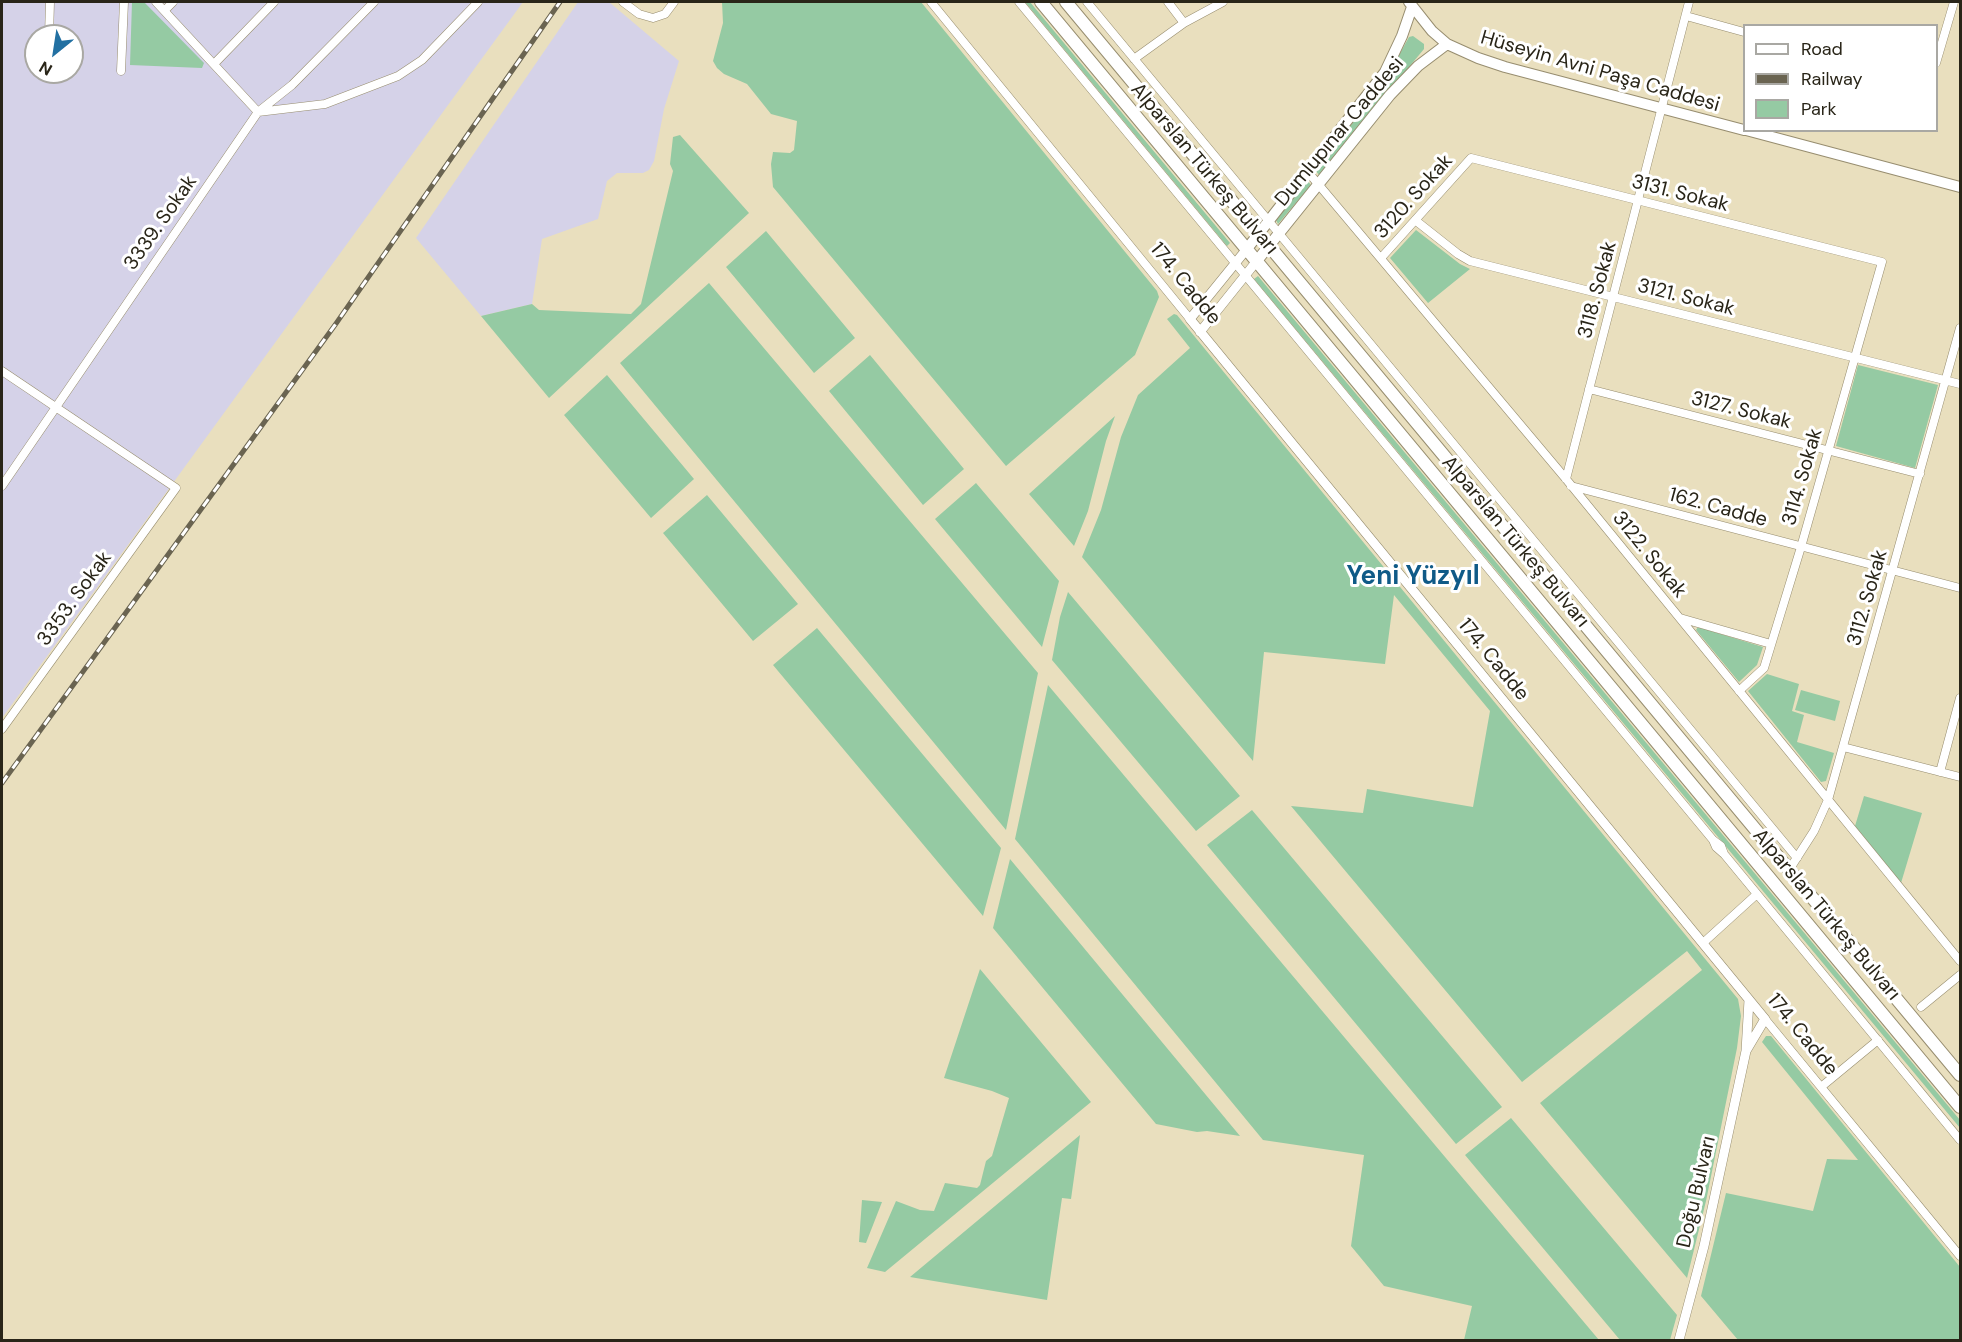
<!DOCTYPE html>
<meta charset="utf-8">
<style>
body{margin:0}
#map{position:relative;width:1962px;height:1342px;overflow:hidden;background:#e9dfbe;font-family:"DM Sans",sans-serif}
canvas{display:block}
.frame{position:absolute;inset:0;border:3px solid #292518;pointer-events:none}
.legend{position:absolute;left:1743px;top:24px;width:195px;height:108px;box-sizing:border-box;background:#fff;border:2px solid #a9a8a3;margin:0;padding:8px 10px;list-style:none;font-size:18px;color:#292518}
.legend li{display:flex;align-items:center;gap:12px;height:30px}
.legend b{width:30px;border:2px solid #a9a8a3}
.north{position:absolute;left:24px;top:24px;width:60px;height:60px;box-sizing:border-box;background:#fff;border:2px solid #a9a8a3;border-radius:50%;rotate:210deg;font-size:16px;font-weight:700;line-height:24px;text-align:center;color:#292518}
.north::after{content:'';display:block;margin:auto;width:21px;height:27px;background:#2270a2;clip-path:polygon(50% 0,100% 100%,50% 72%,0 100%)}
</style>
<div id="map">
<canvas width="1962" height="1342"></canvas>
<div class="frame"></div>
<ul class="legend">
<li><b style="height:8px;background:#fff"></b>Road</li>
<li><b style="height:8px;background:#6a6451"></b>Railway</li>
<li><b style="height:16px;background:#95caa3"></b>Park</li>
</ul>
<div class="north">N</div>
</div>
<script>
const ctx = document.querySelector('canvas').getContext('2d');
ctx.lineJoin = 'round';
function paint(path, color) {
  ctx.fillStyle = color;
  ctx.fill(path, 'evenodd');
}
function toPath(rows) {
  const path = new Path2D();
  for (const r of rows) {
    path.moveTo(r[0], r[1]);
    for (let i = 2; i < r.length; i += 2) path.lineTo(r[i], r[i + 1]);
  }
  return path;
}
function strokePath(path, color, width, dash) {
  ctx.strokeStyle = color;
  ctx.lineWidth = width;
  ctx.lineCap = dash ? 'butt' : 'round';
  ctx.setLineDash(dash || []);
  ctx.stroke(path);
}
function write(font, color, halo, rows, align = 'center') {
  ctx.font = font + ' "DM Sans",sans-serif';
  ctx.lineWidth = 6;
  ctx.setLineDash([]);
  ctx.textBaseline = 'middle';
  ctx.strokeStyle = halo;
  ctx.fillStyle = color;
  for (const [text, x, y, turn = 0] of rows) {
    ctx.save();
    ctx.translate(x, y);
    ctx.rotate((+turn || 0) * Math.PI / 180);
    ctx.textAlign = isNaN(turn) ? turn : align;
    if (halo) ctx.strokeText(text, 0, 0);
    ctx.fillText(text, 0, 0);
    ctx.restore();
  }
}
const industrial = toPath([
 [2,2,523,2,2,718],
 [36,36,72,36,72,72,36,72],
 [578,2,609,2,679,61,664,109,654,161,649,170,643,173,617,173,607,181,598,219,542,239,532,304,481,316,416,238]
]);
const green = toPath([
 [132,2,144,2,204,63,202,68,130,65],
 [722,2,921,2,1157,291,1159,297,1135,355,1006,466,773,187,771,164,773,152,790,153,794,150,797,121,771,114,747,84,724,74,717,68,713,61,723,23],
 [1025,2,1030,2,1230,243,1227,246],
 [1413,36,1424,44,1424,49,1319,175,1315,170,1382,86,1409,37],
 [680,135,749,213,549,398,481,316,532,304,539,310,631,314,641,304,673,171,670,164,673,137],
 [1307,180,1311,185,1278,224,1276,220],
 [1416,230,1460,264,1470,269,1428,303,1390,258],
 [766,231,855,338,814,373,726,267],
 [1258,276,1960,1120,1960,1128,1254,279],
 [709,283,1038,673,1006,830,620,363],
 [1174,314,1177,315,1738,999,1741,1016,1737,1048,1706,1201,1687,1278,1540,1103,1702,970,1687,951,1522,1082,1291,806,1363,813,1367,789,1473,807,1490,711,1394,595,1385,664,1264,652,1253,761,1082,557,1101,510,1121,437,1138,395,1190,348,1167,319],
 [870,355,964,469,923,505,829,391],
 [1858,365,1938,385,1915,468,1836,446],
 [607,375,694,479,651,518,564,415],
 [1115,416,1106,441,1088,511,1074,546,1029,494],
 [976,483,1059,581,1042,647,935,519],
 [707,495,798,604,753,641,663,533],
 [1068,592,1240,796,1196,831,1052,660,1060,617],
 [1698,627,1763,647,1757,665,1739,682,1696,630],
 [817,628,1001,848,983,916,773,665],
 [1767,674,1799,684,1792,711,1804,715,1797,742,1834,753,1826,781,1821,782,1748,691],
 [1048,685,1599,1340,1464,1340,1472,1306,1384,1286,1351,1246,1364,1155,1263,1140,1015,839],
 [1801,690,1840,701,1835,721,1795,710],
 [1864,796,1922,813,1901,883,1855,826],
 [1252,810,1502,1107,1456,1144,1207,845],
 [1010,859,1240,1136,1207,1131,1197,1132,1156,1124,993,928],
 [980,969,1091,1102,885,1272,867,1268,896,1201,920,1210,934,1211,945,1183,977,1188,980,1185,986,1161,992,1156,1009,1098,992,1091,944,1078],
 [1766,1036,1771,1036,1960,1267,1960,1340,1738,1340,1701,1296,1726,1193,1813,1211,1827,1159,1858,1160,1762,1042],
 [1511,1118,1677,1315,1670,1340,1620,1340,1465,1155],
 [1080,1135,1071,1199,1062,1198,1047,1300,910,1277],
 [862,1200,882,1202,866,1243,859,1242]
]);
const minor = toPath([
 [156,2,258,112,325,104,398,76,422,60,478,2],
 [623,2,639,14,653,18,665,14,674,2],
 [931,2,1190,319],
 [1019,2,1713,840,1716,847,1724,854,1721,846,1713,840],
 [1087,2,1797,858],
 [1168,2,1184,23],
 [165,10,173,2],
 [1686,16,1744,32],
 [49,36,50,2],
 [1134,59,1184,23,1223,2],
 [1936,63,1954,2],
 [214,64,274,2],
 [121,71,124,2],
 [1308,172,1566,479,1960,961],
 [1415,220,1458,254,1470,261,1960,384],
 [1381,258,1471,158,1882,262,1801,547,1764,668,1739,691],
 [2,371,176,488,2,729],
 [1589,389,1920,474],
 [1566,479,1689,2],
 [2,486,258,112,292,85,374,2],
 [1571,486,1960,588],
 [1680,618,1771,644],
 [1843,747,1960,777],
 [1940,772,1960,698],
 [1724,854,1960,1140],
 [1789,870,1814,831,1828,800,1960,328],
 [1703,943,1757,894],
 [1921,1007,1960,975],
 [1765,1019,1960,1256],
 [1821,1087,1878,1040]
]);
const tertiary = toPath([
 [1246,250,1190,319,1765,1019,1746,1051],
 [1200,332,1256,262],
 [1679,1340,1704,1246,1746,1051,1749,1000]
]);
const secondary = toPath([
 [1409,2,1432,31,1447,44,1478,58,1505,67,1744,130],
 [1746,130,1960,187],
 [1246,250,1385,72,1402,36,1412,7,1410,2],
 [1256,262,1390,95,1418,66,1447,44]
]);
const trunk = toPath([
 [1041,2,1960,1107],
 [1066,2,1960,1075]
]);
const rail = toPath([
 [2,783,335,325,560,2]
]);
const streetNames = [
 ["Hüseyin Avni Paşa Caddesi",1600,72,16],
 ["Dumlupınar Caddesi",1340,132,-50],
 ["Alparslan Türkeş Bulvarı",1204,169,50],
 ["3131. Sokak",1680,194,14],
 ["3120. Sokak",1414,197,-48],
 ["3339. Sokak",161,223,-55],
 ["174. Cadde",1185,284,51],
 ["3118. Sokak",1598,290,-75],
 ["3121. Sokak",1686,298,14],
 ["3127. Sokak",1741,411,14],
 ["3114. Sokak",1803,477,-74],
 ["162. Cadde",1718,508,15],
 ["Alparslan Türkeş Bulvarı",1515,542,50],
 ["3122. Sokak",1649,555,51],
 ["3112. Sokak",1868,598,-74],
 ["3353. Sokak",75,599,-54],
 ["174. Cadde",1493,660,51],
 ["Alparslan Türkeş Bulvarı",1826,915,50],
 ["174. Cadde",1802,1035,51],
 ["Doğu Bulvarı",1697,1192,-77]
];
const districtNames = [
 ["Yeni Yüzyıl",1413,577]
];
paint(industrial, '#d5d2e8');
paint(green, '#95caa3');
strokePath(minor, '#978d6f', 9);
strokePath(tertiary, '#978d6f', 10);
strokePath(secondary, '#978d6f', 12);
strokePath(trunk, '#978d6f', 14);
strokePath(minor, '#fff', 8);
strokePath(tertiary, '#fff', 9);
strokePath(secondary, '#fff', 10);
strokePath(trunk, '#fff', 12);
strokePath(rail, '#6a6451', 5);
strokePath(rail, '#fff', 3, [9]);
write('20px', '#292518', '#fff', streetNames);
write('bold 26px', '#0f5a87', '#fff', districtNames);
</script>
